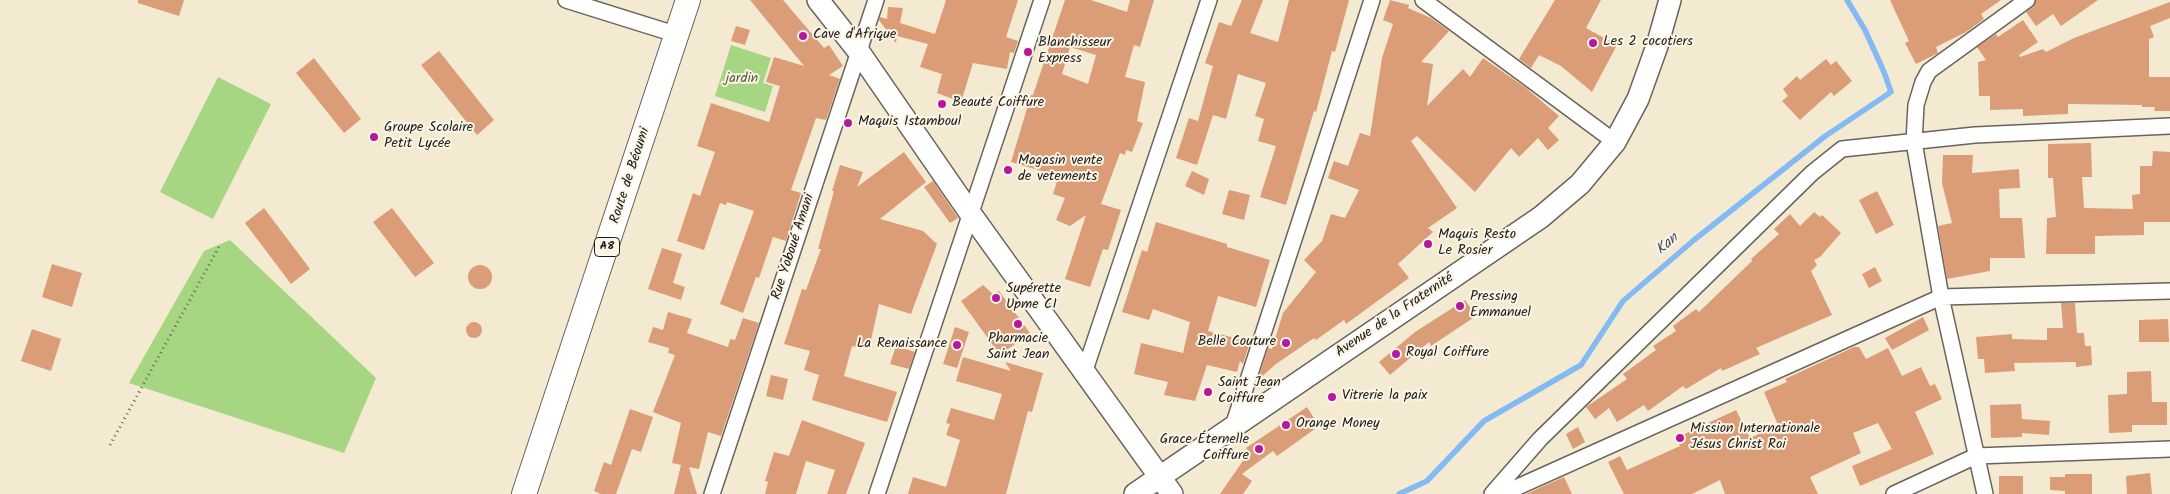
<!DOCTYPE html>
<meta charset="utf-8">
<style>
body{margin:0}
canvas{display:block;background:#f4ead1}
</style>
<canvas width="2170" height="494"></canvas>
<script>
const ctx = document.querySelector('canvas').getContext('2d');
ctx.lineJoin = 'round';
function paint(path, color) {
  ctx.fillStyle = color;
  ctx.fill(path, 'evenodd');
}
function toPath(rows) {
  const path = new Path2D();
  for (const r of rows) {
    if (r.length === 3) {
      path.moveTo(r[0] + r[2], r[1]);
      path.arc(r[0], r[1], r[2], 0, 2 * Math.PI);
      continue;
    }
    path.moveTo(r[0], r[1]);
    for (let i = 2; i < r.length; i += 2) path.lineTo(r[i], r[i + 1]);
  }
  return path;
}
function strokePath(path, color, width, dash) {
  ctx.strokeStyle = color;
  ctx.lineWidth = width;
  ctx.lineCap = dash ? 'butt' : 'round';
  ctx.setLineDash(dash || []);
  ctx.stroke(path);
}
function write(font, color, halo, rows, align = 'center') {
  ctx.font = font + ' Kalam,sans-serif';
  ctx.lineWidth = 4;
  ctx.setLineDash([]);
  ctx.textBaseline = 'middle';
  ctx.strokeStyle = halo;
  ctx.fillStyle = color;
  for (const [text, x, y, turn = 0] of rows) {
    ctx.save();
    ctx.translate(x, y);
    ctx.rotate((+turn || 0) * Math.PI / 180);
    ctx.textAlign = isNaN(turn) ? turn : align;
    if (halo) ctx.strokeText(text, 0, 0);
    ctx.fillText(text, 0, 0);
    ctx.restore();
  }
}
const green = toPath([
 [731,45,771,58,763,83,773,86,765,112,715,96],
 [218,77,271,104,213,219,160,192],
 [230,240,376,378,344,453,129,383,204,251]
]);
const stream = toPath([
 [1399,494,1427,481,1484,421,1581,365,1623,301,1694,240,1824,137,1891,92,1884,72,1865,30,1847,0]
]);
const building = toPath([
 [138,0,184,0,179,16,138,3],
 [750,0,783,0,824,48,829,45,843,66,829,75,840,79,826,120,816,118,791,190,801,193,786,241,773,237,759,278,756,277,743,313,720,304,754,211,727,202,726,205,720,203,704,250,677,241,693,193,700,196,715,152,697,146,711,103,769,122,780,86,766,82,774,57,804,66],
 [946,0,1018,0,1006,37,1018,41,1014,53,1010,52,1007,69,973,63,961,102,937,93,942,74,920,67,928,44,897,36,896,43,879,20,880,17,887,19,888,7,903,8,900,23,935,34],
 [1065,0,1091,0,1127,12,1130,0,1154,0,1140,47,1134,45,1125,77,1145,82,1137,121,1143,123,1132,152,1126,150,1125,155,1120,153,1101,204,1121,210,1108,250,1103,249,1090,287,1065,279,1086,215,1070,226,1056,220,1065,198,1053,194,1058,178,1052,177,1052,174,1011,162,1031,95,1033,95],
 [1070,47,1096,55,1088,84,1062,74],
 [1242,0,1263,0,1250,33,1278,42,1289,0,1349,0,1335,52,1332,51,1316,112,1314,111,1286,205,1260,197,1276,146,1258,141,1264,119,1255,116,1266,83,1238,74,1226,119,1213,115,1197,165,1176,158,1189,118,1198,121,1213,66,1205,63,1219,22,1231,26],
 [1390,0,1409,5,1408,8,1431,18,1449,31,1421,62,1433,64,1427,106,1463,69,1470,77,1483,58,1526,88,1559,116,1548,128,1559,140,1548,150,1538,138,1519,157,1511,148,1475,192,1417,136,1411,141,1457,208,1428,228,1433,232,1398,264,1409,278,1346,324,1344,320,1316,340,1314,338,1276,364,1258,380,1268,348,1272,349,1283,313,1316,272,1304,260,1322,241,1331,214,1345,218,1359,190,1328,178,1334,161,1348,166,1360,133,1370,136,1382,58,1393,24,1383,20],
 [1555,0,1601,0,1586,28,1617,45,1592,92,1561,66,1539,55,1531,68,1519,59],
 [1890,0,2001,0,1981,14,1984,19,1966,32,1936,47,1938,53,1916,64,1905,43,1909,41],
 [2036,0,2098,0,2061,26,2053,14,2036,26,2026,12,2033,7],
 [2170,2,2170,18,2150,26,2154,37,2149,39,2149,77,2170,77,2170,111,2154,111,2155,107,2142,107,2142,105,2068,104,2068,114,2023,116,2023,109,1990,110,1990,96,1979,96,1978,62,1986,60,1977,47,1996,34,1998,37,2023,20,2038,42,2019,55,2020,57,2043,49,2046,52,2074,38],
 [736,26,750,30,745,45,731,41],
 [439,51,494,120,477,135,421,65],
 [314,58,361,119,344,133,296,73],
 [1826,59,1831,65,1836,61,1852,81,1834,96,1831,92,1800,120,1782,101,1788,96,1783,89,1797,76,1800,80],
 [2091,143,2092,177,2082,177,2084,208,2133,209,2132,195,2140,194,2140,166,2152,166,2153,151,2170,152,2170,222,2144,222,2144,235,2095,236,2095,254,2046,254,2047,218,2056,217,2053,178,2048,178,2048,144],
 [904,152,926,182,880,219,923,231,937,244,911,314,879,304,869,349,852,346,844,376,897,392,887,422,812,400,819,375,804,370,810,351,784,344,802,289,806,290,821,249,818,249,834,191,832,191,840,165,863,172,857,187],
 [1943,155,1973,155,1972,173,2019,169,2020,188,1999,189,2000,218,2022,218,2025,258,1990,258,1990,271,1947,279,1938,226,1952,223,1942,183],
 [1192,171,1209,179,1204,195,1185,186],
 [933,181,958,218,950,223,924,187],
 [1229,190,1250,195,1244,220,1222,214],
 [1877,191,1894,225,1876,234,1859,200],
 [264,208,310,269,291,284,245,223],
 [392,208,434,263,415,277,373,222],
 [1814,212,1820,217,1822,215,1841,233,1820,257,1814,260,1817,265,1811,271,1832,315,1756,348,1760,354,1722,371,1721,368,1686,389,1683,386,1648,411,1644,405,1617,422,1609,408,1595,419,1586,407,1627,379,1623,374,1656,350,1653,346,1676,331,1673,326,1696,309,1699,312,1752,261,1751,259,1779,234,1774,229,1790,214,1800,226],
 [1156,222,1227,244,1227,247,1270,260,1256,307,1218,296,1208,331,1250,342,1243,364,1240,361,1237,372,1207,365,1195,401,1164,395,1168,382,1134,374,1141,343,1183,353,1190,322,1153,309,1149,320,1122,312,1142,250,1147,252],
 [662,248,682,254,673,283,685,287,681,300,648,289],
 [52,264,82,273,72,307,42,297],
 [480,277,12],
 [1875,267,1882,281,1869,288,1862,274],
 [983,285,994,295,999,291,1030,333,1000,355,961,301],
 [1465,300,1476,316,1431,346,1429,342,1390,375,1379,362,1415,332],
 [2061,303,2075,303,2077,333,2084,333,2085,346,2091,346,2092,365,2076,367,2076,362,2014,363,2015,371,1985,373,1984,359,1978,359,1976,337,2012,334,2012,339,2047,340,2047,328,2063,328],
 [668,312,692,319,687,333,728,347,730,339,735,340,743,318,759,323,721,436,708,432,699,469,689,467,697,494,674,494,681,465,672,463,681,423,653,412,675,355,668,353,669,348,648,342,653,327,663,330],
 [1923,317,1929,330,1892,350,1885,338],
 [2168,319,2169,342,2139,342,2139,320],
 [474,330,8],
 [955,327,969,332,957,368,943,364],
 [32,329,61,339,51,371,21,361],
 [896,346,915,352,909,369,890,364],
 [1854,347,1859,347,1866,359,1888,348,1902,376,1921,367,1930,386,1935,384,1942,399,1915,412,1934,454,1860,486,1852,466,1892,449,1878,423,1853,433,1861,453,1810,477,1818,494,1725,494,1720,480,1692,494,1624,494,1608,462,1620,456,1627,470,1680,446,1676,438,1736,410,1750,438,1778,425,1764,392,1787,382,1785,379],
 [963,357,1011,371,1005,362,1043,373,1032,412,1028,411,1006,494,908,494,913,477,946,487,960,440,946,435,950,424,946,423,951,408,994,420,1002,394,956,381],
 [2151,371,2152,402,2167,402,2167,425,2132,425,2132,432,2109,433,2108,395,2127,394,2127,372],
 [771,375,788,379,783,400,766,396],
 [2021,404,2022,419,2050,421,2049,435,2022,433,2022,437,1991,438,1990,405],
 [1307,407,1319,426,1277,456,1273,451,1242,474,1252,481,1243,494,1220,494,1249,452,1246,448],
 [630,409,653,417,641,452,632,449,616,494,601,494,594,491,604,462,611,465],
 [802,420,865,443,846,494,827,494,835,470,806,461,796,494,765,494,768,482,765,481,774,452,789,456],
 [1578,427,1585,442,1573,449,1566,434],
 [2150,473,2152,494,2127,494,2126,476],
 [2065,474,2092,474,2092,494,2065,494,2065,491,2050,490,2050,477,2065,477],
 [1999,476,2023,476,2023,494,1999,494],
 [1564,477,1572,494,1526,494,1548,484]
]);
const path = toPath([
 [110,445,220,245]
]);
const street = toPath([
 [566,0,678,35],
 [1423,0,1615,142],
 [1084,373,1209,0],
 [1233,426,1372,0],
 [712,494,876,0],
 [877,494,1042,0],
 [1492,494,1540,439,1812,173,1842,149,1975,135,2170,126],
 [1502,494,1941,297,2170,291],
 [1894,494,1976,456,2170,449],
 [1985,494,1941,297,1914,142,1916,105,1923,82,1929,71,2027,0]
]);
const secondary = toPath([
 [818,0,859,52,970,213,1172,494],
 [1135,494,1541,217,1580,184,1615,142,1638,99,1657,46,1670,0]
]);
const primary = toPath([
 [524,494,688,0]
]);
const markers = [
 [803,36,5,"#b5179e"],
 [1593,43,5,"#b5179e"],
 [1028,52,5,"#b5179e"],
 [942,104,5,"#b5179e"],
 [848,123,5,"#b5179e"],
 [374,137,5,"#b5179e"],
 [1008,170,5,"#b5179e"],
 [1428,244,5,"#b5179e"],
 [996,298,5,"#b5179e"],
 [1460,306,5,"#b5179e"],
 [1018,324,5,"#b5179e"],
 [1286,343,5,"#b5179e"],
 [957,345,5,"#b5179e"],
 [1396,354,5,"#b5179e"],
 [1208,392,5,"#b5179e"],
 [1332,397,5,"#b5179e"],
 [1286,425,5,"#b5179e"],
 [1680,438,5,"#b5179e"],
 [1259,449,5,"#b5179e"]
];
const shields = [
 [607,247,25]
];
const shieldNames = [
 ["A8",607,247]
];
const poiNames = [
 ["Cave d'Afrique",813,36],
 ["Les 2 cocotiers",1603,43],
 ["Blanchisseur",1038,44],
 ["Express",1038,60],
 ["Beauté Coiffure",952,104],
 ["Maquis Istamboul",858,123],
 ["Groupe Scolaire",384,129],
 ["Petit Lycée",384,145],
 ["Magasin vente",1018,162],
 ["de vetements",1018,178],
 ["Maquis Resto",1438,236],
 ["Le Rosier",1438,252],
 ["Supérette",1006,290],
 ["Upme CI",1006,306],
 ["Pressing",1470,298],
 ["Emmanuel",1470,314],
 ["Pharmacie",1018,340,"center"],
 ["Saint Jean",1018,356,"center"],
 ["Belle Couture",1276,343,"right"],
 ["La Renaissance",947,345,"right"],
 ["Royal Coiffure",1406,354],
 ["Saint Jean",1218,384],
 ["Coiffure",1218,400],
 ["Vitrerie la paix",1342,397],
 ["Orange Money",1296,425],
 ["Mission Internationale",1690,430],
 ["Jésus Christ Roi",1690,446],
 ["Grace Éternelle",1249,441,"right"],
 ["Coiffure",1249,457,"right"]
];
const parkNames = [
 ["jardin",742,80]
];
const streetNames = [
 ["Route de Béoumi",631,176,-72],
 ["Rue Yoboué Amani",794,247,-72],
 ["Avenue de la Fraternité",1395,316,-34]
];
const waterNames = [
 ["Kan",1668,245,-41]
];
paint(green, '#a7d683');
strokePath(stream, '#84baf3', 5.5);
paint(building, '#db9c78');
strokePath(street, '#68645b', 18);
strokePath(secondary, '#68645b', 24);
strokePath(primary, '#68645b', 26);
strokePath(path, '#68645b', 3, [1, 4]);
strokePath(street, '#fff', 15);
strokePath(secondary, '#fff', 21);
strokePath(primary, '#fff', 24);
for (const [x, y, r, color] of markers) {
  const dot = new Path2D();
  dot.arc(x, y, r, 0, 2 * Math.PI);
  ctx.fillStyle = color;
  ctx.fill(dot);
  strokePath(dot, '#fcf5e5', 2);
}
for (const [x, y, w] of shields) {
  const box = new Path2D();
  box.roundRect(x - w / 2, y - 9.5, w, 19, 4);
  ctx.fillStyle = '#fcf5e5';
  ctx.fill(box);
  strokePath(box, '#1c1c1c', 1);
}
write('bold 12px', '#1c1c1c', null, shieldNames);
write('14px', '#1c1c1c', '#fcf5e5', poiNames, 'left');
write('14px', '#4d5d40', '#fcf5e5', parkNames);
write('14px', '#1c1c1c', '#fcf5e5', streetNames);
write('italic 15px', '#405367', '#fcf5e5', waterNames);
</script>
